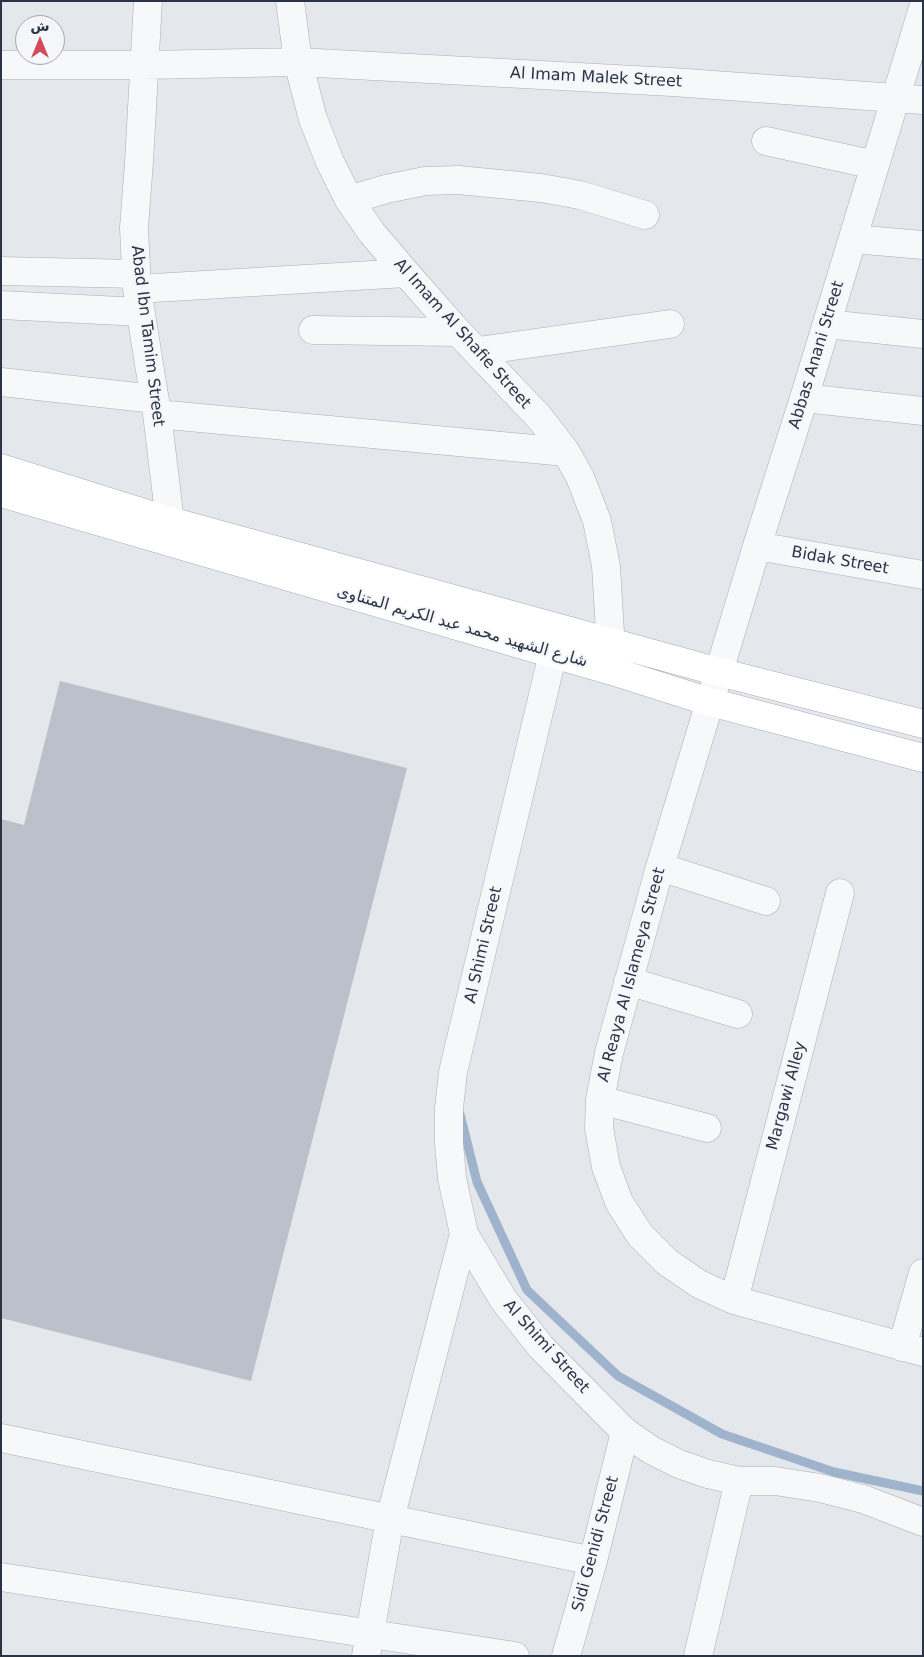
<!DOCTYPE html>
<meta charset="utf-8">
<style>
body{margin:0}
#map{position:relative;width:924px;height:1657px;overflow:hidden;background:#e4e7ec;font-family:"DejaVu Sans",Cairo,sans-serif}
canvas{display:block}
.frame{position:absolute;inset:0;border:2px solid #2b3445;pointer-events:none}
.north{position:absolute;left:15px;top:15px;width:50px;height:50px;box-sizing:border-box;background:#f4f6f9;border:1px solid #a4a8b1;border-radius:50%;rotate:0deg;font-size:14px;font-weight:700;line-height:20px;text-align:center;color:#2b3445}
.north::after{content:'';display:block;margin:auto;width:18px;height:22px;background:#d1495b;clip-path:polygon(50% 0,100% 100%,50% 72%,0 100%)}
</style>
<div id="map">
<canvas width="924" height="1657"></canvas>
<div class="frame"></div>
<div class="north">ش</div>
</div>
<script>
const ctx = document.querySelector('canvas').getContext('2d');
ctx.lineJoin = 'round';
function toPath(rows) {
  const path = new Path2D();
  for (const r of rows) {
    path.moveTo(r[0], r[1]);
    for (let i = 2; i < r.length; i += 2) path.lineTo(r[i], r[i + 1]);
  }
  return path;
}
function strokePath(path, color, width, dash) {
  ctx.strokeStyle = color;
  ctx.lineWidth = width;
  ctx.lineCap = dash ? 'butt' : 'round';
  ctx.setLineDash(dash || []);
  ctx.stroke(path);
}
function paint(path, color) {
  ctx.fillStyle = color;
  ctx.fill(path, 'evenodd');
}
function write(font, color, halo, rows, align = 'center') {
  ctx.font = font + ' "DejaVu Sans",Cairo,sans-serif';
  ctx.lineWidth = 4;
  ctx.setLineDash([]);
  ctx.textBaseline = 'middle';
  ctx.strokeStyle = halo;
  ctx.fillStyle = color;
  for (const [text, x, y, turn = 0] of rows) {
    ctx.save();
    ctx.translate(x, y);
    ctx.rotate((+turn || 0) * Math.PI / 180);
    ctx.textAlign = isNaN(turn) ? turn : align;
    if (halo) ctx.strokeText(text, 0, 0);
    ctx.fillText(text, 0, 0);
    ctx.restore();
  }
}
const stream = toPath([
 [460,1114,477,1182,527,1290,618,1376,722,1434,834,1472,923,1491]
]);
const building = toPath([
 [60,681,407,768,251,1381,1,1318,1,819,24,825]
]);
const minor = toPath([
 [148,1,139,162,134,228,137,289,157,414,170,521],
 [290,1,298,62,313,119,330,162,349,200,372,233,406,273,458,332,539,417,566,452,580,477,597,521,606,566,612,665],
 [923,8,804,398,757,546,660,867,609,1053,600,1100,599,1128,606,1167,619,1202,640,1235,667,1262,699,1284,734,1300,923,1352],
 [1,65,145,65,298,62,672,82,923,100],
 [766,141,875,165],
 [349,200,386,189,425,181,458,180,541,188,580,195,645,215],
 [853,239,923,245],
 [1,271,136,274],
 [137,289,406,273],
 [1,305,141,312],
 [827,324,923,334],
 [313,330,458,332],
 [478,351,670,324],
 [1,382,155,399],
 [804,398,923,411],
 [157,414,566,452],
 [757,546,923,575],
 [558,632,453,1072,449,1108,449,1143,452,1178,464,1234,503,1299,541,1347,625,1432,651,1450,679,1464,708,1474,739,1481,775,1481,820,1488,863,1499,923,1522],
 [660,867,766,901],
 [628,981,738,1014],
 [600,1100,707,1128],
 [734,1300,840,893],
 [902,1347,923,1273],
 [1,1438,593,1561],
 [1,1577,515,1656],
 [366,1656,390,1519,464,1234],
 [566,1656,593,1561,625,1432],
 [698,1656,739,1481]
]);
const major = toPath([
 [1,468,170,521,719,672,923,724],
 [1,493,612,671,710,702,923,758]
]);
const streetNames = [
 ["Al Imam Malek Street",596,78,3],
 ["Al Imam Al Shafie Street",462,334,48],
 ["Abad Ibn Tamim Street",147,336,83],
 ["Abbas Anani Street",817,355,-73],
 ["Bidak Street",840,561,10],
 ["شارع الشهيد محمد عبد الكريم المتناوى",462,627,16],
 ["Al Shimi Street",484,945,-77],
 ["Al Reaya Al Islameya Street",632,975,-75],
 ["Margawi Alley",787,1096,-75],
 ["Al Shimi Street",546,1347,48],
 ["Sidi Genidi Street",596,1544,-75]
];
strokePath(stream, '#9fb4cc', 9);
paint(building, '#bbc0ca');
strokePath(minor, '#a9aeb7', 29);
strokePath(major, '#a3abb8', 29);
strokePath(minor, '#f7f8fa', 28);
strokePath(major, '#fff', 28);
write('16px', '#2b3445', '#f4f6f9', streetNames);
</script>
